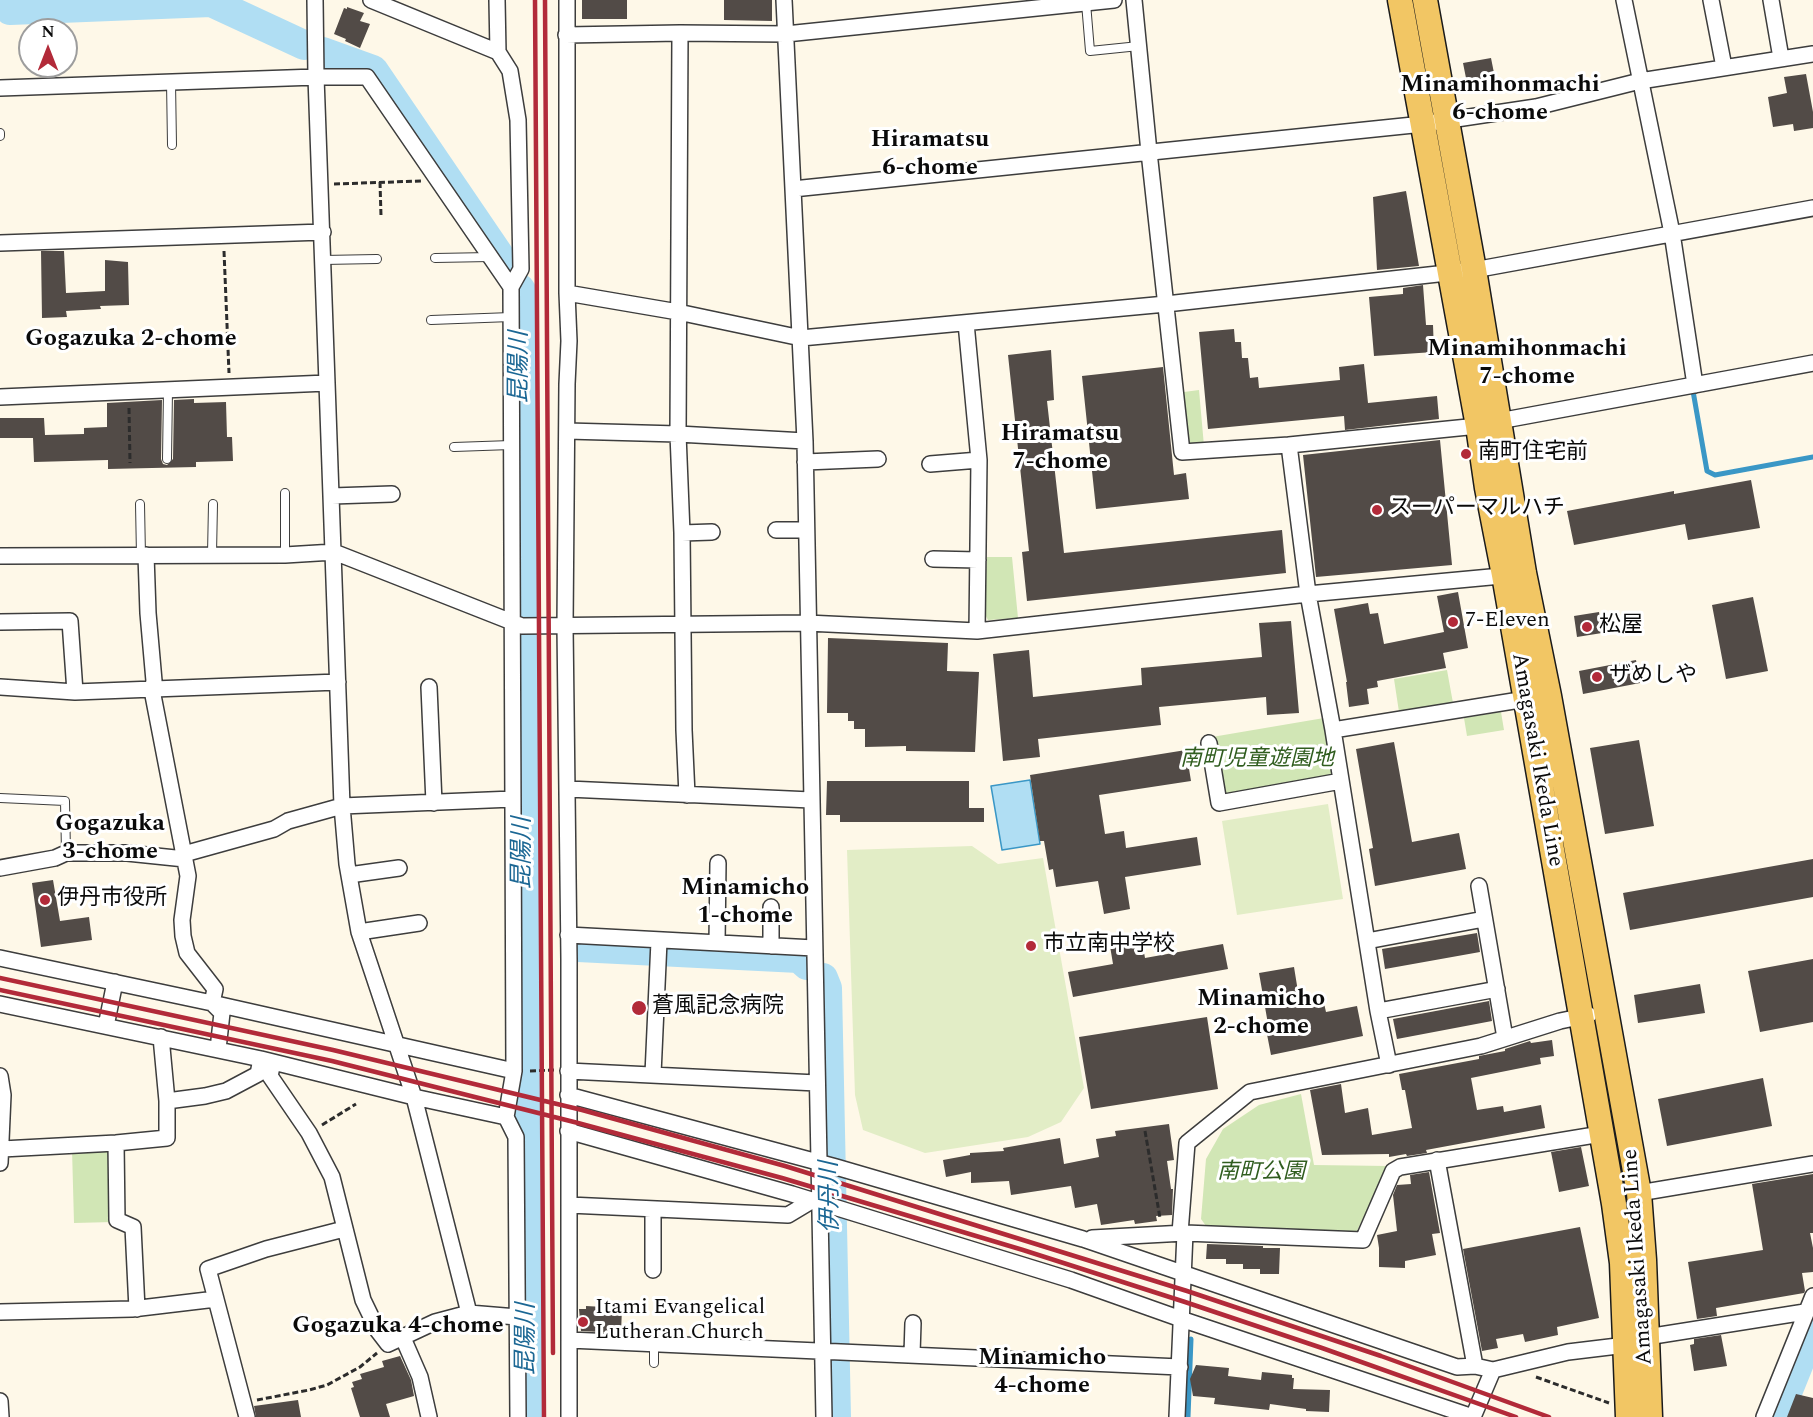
<!DOCTYPE html>
<meta charset="utf-8">
<style>
body{margin:0}
#map{position:relative;width:1813px;height:1417px;overflow:hidden;background:#fef8e8;font-family:Spectral,serif}
canvas{display:block}
.north{position:absolute;left:18px;top:18px;width:60px;height:60px;box-sizing:border-box;background:#fff;border:2px solid #9d9d9d;border-radius:50%;rotate:0deg;font-size:16px;font-weight:700;line-height:24px;text-align:center;color:#0a0a0a}
.north::after{content:'';display:block;margin:auto;width:21px;height:27px;background:#b22a39;clip-path:polygon(50% 0,100% 100%,50% 72%,0 100%)}
</style>
<div id="map">
<canvas width="1813" height="1417"></canvas>
<div class="north">N</div>
</div>
<script>
const ctx = document.querySelector('canvas').getContext('2d');
ctx.lineJoin = 'round';
function paint(path, color) {
  ctx.fillStyle = color;
  ctx.fill(path, 'evenodd');
}
function toPath(rows) {
  const path = new Path2D();
  for (const r of rows) {
    path.moveTo(r[0], r[1]);
    for (let i = 2; i < r.length; i += 2) path.lineTo(r[i], r[i + 1]);
  }
  return path;
}
function strokePath(path, color, width, dash) {
  ctx.strokeStyle = color;
  ctx.lineWidth = width;
  ctx.lineCap = dash ? 'butt' : 'round';
  ctx.setLineDash(dash || []);
  ctx.stroke(path);
}
function write(font, color, halo, rows, align = 'center') {
  ctx.font = font + ' Spectral,"Noto Sans JP",serif';
  ctx.lineWidth = 6;
  ctx.setLineDash([]);
  ctx.textBaseline = 'middle';
  ctx.strokeStyle = halo;
  ctx.fillStyle = color;
  for (const [text, x, y, turn = 0] of rows) {
    ctx.save();
    ctx.translate(x, y);
    ctx.rotate((+turn || 0) * Math.PI / 180);
    ctx.textAlign = isNaN(turn) ? turn : align;
    if (halo) ctx.strokeText(text, 0, 0);
    ctx.fillText(text, 0, 0);
    ctx.restore();
  }
}
const green = toPath([
 [1199,390,1204,446,1191,446,1188,443,1184,392],
 [987,557,1012,557,1018,618,988,620,983,611],
 [1447,670,1453,703,1399,712,1394,679],
 [1501,712,1504,730,1467,736,1464,718],
 [1324,718,1334,774,1332,778,1223,795,1212,737],
 [1301,1094,1314,1165,1388,1166,1356,1233,1206,1226,1201,1219,1206,1159,1223,1129,1259,1105],
 [109,1147,113,1222,74,1223,72,1149]
]);
const pitch = toPath([
 [1328,804,1343,899,1237,915,1222,821],
 [972,846,998,864,1043,858,1084,1088,1061,1122,1028,1137,925,1153,863,1130,855,1095,847,850]
]);
const water = toPath([
 [1030,780,1040,844,1002,850,991,786,1030,780]
]);
const stream = toPath([
 [1693,391,1707,471,1715,475,1813,457],
 [1188,1417,1191,1339]
]);
const river = toPath([
 [1,0,10,10,211,2,304,45],
 [323,52,373,70,509,270],
 [520,289,522,292,528,1417],
 [578,947,799,958,807,965],
 [823,978,827,988,836,1417],
 [1780,1410,1813,1328]
]);
const building = toPath([
 [582,0,627,0,627,19,582,19],
 [724,0,772,0,772,21,724,20],
 [347,7,364,13,360,21,370,24,360,48,345,41,346,39,334,34,344,8,347,9],
 [1491,58,1497,88,1469,93,1463,63],
 [1806,74,1813,112,1813,128,1794,131,1793,124,1773,127,1768,97,1787,93,1784,77],
 [1406,191,1419,266,1377,270,1373,197],
 [41,251,64,251,66,293,105,291,105,260,128,262,129,305,100,306,101,309,66,311,67,317,42,318],
 [1423,285,1426,325,1433,325,1434,352,1374,356,1369,297,1403,294,1403,288],
 [1234,329,1235,342,1241,342,1242,358,1248,358,1250,378,1258,377,1259,388,1340,380,1339,367,1364,364,1368,403,1437,396,1439,419,1345,430,1344,416,1208,429,1199,332],
 [1051,350,1054,400,1047,401,1064,553,1282,530,1286,573,1027,601,1022,552,1029,551,1008,355],
 [1163,367,1174,475,1186,473,1189,499,1096,509,1082,376],
 [194,399,194,403,226,402,227,437,232,437,233,461,196,462,196,467,108,469,108,460,34,462,33,438,0,438,0,418,44,418,45,435,84,434,84,428,107,427,107,403,162,400,161,459,163,464,167,465,173,459,174,400],
 [1440,440,1452,565,1316,577,1303,455],
 [1751,480,1760,528,1688,540,1685,524,1574,545,1567,511,1674,491,1674,494],
 [1458,592,1468,648,1443,653,1446,668,1377,681,1378,687,1367,689,1369,704,1349,707,1346,682,1347,682,1334,609,1368,603,1370,614,1378,613,1384,644,1444,632,1437,596],
 [1753,597,1768,671,1726,679,1712,605],
 [1599,612,1602,633,1577,637,1574,616],
 [1291,621,1299,713,1267,715,1266,697,1159,707,1161,725,1038,739,1040,757,1003,761,993,654,1029,650,1033,697,1142,685,1141,668,1262,657,1259,623],
 [828,638,948,643,947,671,979,672,975,752,906,751,906,746,865,747,865,729,854,729,854,721,848,721,848,713,827,713],
 [1636,660,1640,683,1583,694,1579,671],
 [1639,740,1654,826,1605,834,1590,748],
 [1394,742,1412,842,1459,833,1466,869,1375,886,1369,849,1373,848,1356,749],
 [1186,750,1191,781,1099,795,1105,834,1124,831,1126,848,1197,837,1201,865,1125,877,1130,909,1104,914,1098,881,1056,887,1053,869,1049,870,1044,841,1040,841,1030,775],
 [827,781,969,781,969,808,984,808,984,822,840,822,840,815,826,815],
 [1813,859,1813,897,1630,930,1623,893],
 [53,880,60,921,89,917,92,940,41,947,32,883],
 [1477,933,1480,952,1385,969,1382,949],
 [1142,941,1145,958,1223,944,1228,969,1073,997,1068,972,1113,964,1110,946],
 [1813,959,1813,1022,1760,1032,1748,971],
 [1294,967,1300,1004,1323,999,1326,1012,1357,1006,1363,1036,1271,1055,1265,1024,1268,1024,1259,973],
 [1700,984,1705,1013,1638,1023,1634,995],
 [1489,1001,1492,1021,1397,1039,1393,1019],
 [1207,1017,1218,1089,1091,1109,1079,1037],
 [1552,1040,1554,1056,1540,1058,1541,1064,1471,1078,1477,1110,1503,1106,1504,1112,1541,1105,1545,1128,1426,1150,1427,1153,1407,1156,1406,1154,1389,1157,1389,1154,1322,1155,1310,1090,1341,1084,1345,1113,1368,1108,1372,1135,1412,1128,1405,1090,1402,1090,1399,1074,1479,1059,1479,1056,1505,1051,1505,1049,1530,1041,1531,1043],
 [1763,1078,1772,1126,1667,1146,1658,1099],
 [1169,1124,1174,1160,1167,1161,1171,1189,1173,1189,1172,1215,1156,1216,1157,1221,1135,1224,1134,1220,1101,1225,1097,1204,1075,1208,1071,1186,1011,1195,1009,1181,971,1183,971,1172,946,1177,943,1160,970,1155,970,1153,1004,1151,1003,1148,1060,1138,1064,1164,1099,1157,1096,1139,1116,1136,1115,1131],
 [1581,1147,1589,1186,1559,1192,1551,1152],
 [1429,1172,1440,1233,1432,1234,1436,1255,1405,1261,1405,1268,1379,1267,1379,1248,1377,1235,1397,1231,1393,1195,1397,1185,1411,1184,1410,1175],
 [1813,1174,1813,1233,1810,1233,1813,1248,1813,1272,1802,1273,1805,1291,1804,1293,1716,1308,1717,1316,1697,1319,1688,1262,1763,1250,1752,1184],
 [1580,1227,1599,1318,1557,1327,1558,1335,1525,1342,1523,1334,1496,1339,1498,1348,1482,1351,1463,1249],
 [1207,1244,1263,1246,1263,1248,1280,1248,1279,1274,1260,1274,1260,1269,1243,1269,1243,1264,1226,1264,1226,1259,1206,1259],
 [586,1306,622,1308,621,1333,581,1331,579,1309,586,1309],
 [1721,1335,1727,1366,1694,1371,1690,1345,1694,1344,1694,1339],
 [400,1356,411,1380,414,1396,386,1404,390,1417,360,1417,351,1388,354,1387,352,1382,362,1379,360,1374,384,1367,382,1361],
 [1196,1365,1229,1368,1228,1376,1261,1380,1262,1372,1292,1375,1292,1378,1294,1378,1293,1389,1330,1390,1329,1412,1306,1411,1306,1409,1270,1404,1269,1410,1214,1404,1215,1398,1193,1396,1190,1379],
 [1796,1394,1813,1398,1813,1417,1787,1417],
 [298,1400,301,1417,256,1417,254,1406]
]);
const path = toPath([
 [380,182,381,216],
 [334,184,421,181],
 [224,251,229,373],
 [129,408,130,463],
 [530,1071,554,1070],
 [322,1125,356,1104],
 [1145,1131,1160,1218],
 [1536,1377,1609,1403],
 [257,1400,309,1390,327,1385,360,1367,377,1353]
]);
const lane = toPath([
 [1086,3,1090,51,1139,46],
 [171,82,172,145],
 [0,133,0,136],
 [435,258,490,257],
 [323,260,377,259],
 [431,320,511,317],
 [454,447,511,445],
 [167,459,168,390],
 [285,493,285,555],
 [140,504,141,556],
 [212,554,213,504],
 [0,798,65,801,66,853],
 [654,1363,654,1343]
]);
const street = toPath([
 [315,0,316,77,327,383,342,806,347,864,359,932,414,1097,469,1313],
 [371,0,498,52],
 [497,0,498,52,510,71,518,120,521,269,511,287,514,1071,506,1117,516,1137,518,1417],
 [567,0,567,293,569,341,567,384,565,626,569,959,569,1417],
 [784,0,805,441,824,1417],
 [1134,0,1149,152,1182,452,1289,445,1478,426,1499,421,1813,363],
 [1624,0,1672,233,1695,385],
 [1711,0,1724,67],
 [1771,0,1781,58],
 [680,33,678,434,682,533,684,730,687,795],
 [566,35,680,33,786,34,1114,0],
 [0,88,316,77,367,77,511,287],
 [793,189,1423,124,1536,107,1640,81,1813,54],
 [0,243,323,232],
 [567,293,678,312,801,338,1166,304,1474,270,1813,208],
 [966,323,979,460,977,631],
 [0,397,327,383],
 [567,431,678,434,805,441],
 [1289,445,1308,594,1333,730,1378,1011,1389,1065],
 [805,462,878,459],
 [930,464,979,460],
 [332,496,392,494],
 [776,530,806,530],
 [682,533,712,532],
 [146,555,148,613,154,681,152,690,188,876,182,920,183,936,187,953,215,989,212,1003,222,1013,218,1049],
 [0,556,285,555,334,552,522,626,807,623,977,631,1308,594,1512,575],
 [933,559,978,560],
 [0,622,70,621,75,692],
 [0,687,75,692,338,682],
 [429,687,434,803],
 [1333,730,1526,699],
 [1209,743,1219,803,1341,781],
 [568,789,811,800],
 [184,854,274,829,288,821,342,806,513,799],
 [0,868,55,858,66,853,127,853,185,859],
 [349,875,399,868],
 [1479,886,1505,1038],
 [359,932,419,923],
 [568,935,814,948],
 [1367,941,1484,919],
 [717,943,718,863],
 [771,946,771,907],
 [0,958,212,1003,514,1071],
 [0,1004,261,1059,414,1097,506,1117],
 [1378,1011,1497,989],
 [106,1026,115,982],
 [273,1062,270,1076,309,1133,332,1177,363,1300,378,1331,388,1344,435,1322,469,1313,517,1317],
 [568,1071,817,1083],
 [653,1074,659,941],
 [0,1076,3,1095,0,1163],
 [568,1095,836,1167,1083,1239,1457,1367,1475,1366],
 [167,1101,205,1096,226,1091,258,1074,261,1059],
 [568,1131,792,1194,1071,1280,1181,1319,1473,1417,1493,1370],
 [116,1143,117,1220,133,1227,137,1309],
 [2,1149,116,1143,167,1138,167,1101,161,1037],
 [1437,1160,1475,1366,1493,1370,1568,1352,1626,1345],
 [1639,1193,1813,1164],
 [569,1205,788,1215,813,1200],
 [1180,1233,1187,1143,1250,1092,1481,1046,1560,1021,1589,1015],
 [1092,1238,1185,1233,1363,1240,1393,1171,1400,1167,1601,1134],
 [653,1270,653,1209],
 [0,1312,132,1309,216,1299],
 [1647,1337,1805,1312],
 [403,1338,420,1377,429,1417],
 [569,1340,1180,1367],
 [912,1354,913,1323],
 [0,1401,1,1417],
 [247,1417,208,1269,266,1249,344,1229],
 [1177,1417,1185,1233],
 [1764,1417,1813,1296]
]);
const primary = toPath([
 [1400,0,1478,426,1487,488,1504,575,1614,1204,1622,1263,1628,1417],
 [1425,0,1474,270,1524,573,1549,696,1639,1193,1644,1260,1650,1417]
]);
const rail = toPath([
 [535,0,544,1417],
 [545,0,553,1353],
 [0,978,333,1050,582,1110,785,1166,1187,1291,1381,1356,1549,1417],
 [0,990,332,1061,578,1123,782,1178,1023,1250,1185,1302,1322,1348,1516,1417]
]);
const markers = [
 [1466,454,6,"#b22a39"],
 [1377,510,6,"#b22a39"],
 [1453,622,6,"#b22a39"],
 [1587,627,6,"#b22a39"],
 [1597,677,6,"#b22a39"],
 [45,900,6,"#b22a39"],
 [1031,946,6,"#b22a39"],
 [639,1008,8,"#b22a39"],
 [583,1322,6,"#b22a39"]
];
const poiNames = [
 ["南町住宅前",1478,454],
 ["スーパーマルハチ",1389,510],
 ["7-Eleven",1465,622],
 ["松屋",1599,627],
 ["ザめしや",1609,677],
 ["伊丹市役所",57,900],
 ["市立南中学校",1043,946],
 ["蒼風記念病院",652,1008],
 ["Itami Evangelical",595,1309],
 ["Lutheran Church",595,1334]
];
const streetNames = [
 ["Amagasaki Ikeda Line",1536,760,80],
 ["Amagasaki Ikeda Line",1639,1257,-94]
];
const parkNames = [
 ["南町児童遊園地",1257,761],
 ["南町公園",1261,1174]
];
const neighbourhoodNames = [
 ["Minamihonmachi",1500,86],
 ["6-chome",1500,114],
 ["Hiramatsu",930,141],
 ["6-chome",930,169],
 ["Gogazuka 2-chome",131,340],
 ["Minamihonmachi",1527,350],
 ["7-chome",1527,378],
 ["Hiramatsu",1060,435],
 ["7-chome",1060,463],
 ["Gogazuka",110,825],
 ["3-chome",110,853],
 ["Minamicho",745,889],
 ["1-chome",745,917],
 ["Minamicho",1261,1000],
 ["2-chome",1261,1028],
 ["Gogazuka 4-chome",398,1327],
 ["Minamicho",1042,1359],
 ["4-chome",1042,1387]
];
const waterNames = [
 ["昆陽川",521,367,-90],
 ["昆陽川",524,853,-90],
 ["伊丹川",832,1197,-91],
 ["昆陽川",528,1339,-90]
];
paint(green, '#d1e6b5');
paint(pitch, '#e2edc6');
paint(water, '#b0def3');
strokePath(water, '#3a97c6', 1.5);
strokePath(stream, '#3a97c6', 5);
strokePath(river, '#b0def3', 30);
paint(building, '#524b47');
strokePath(lane, '#3d3d3d', 10);
strokePath(street, '#3d3d3d', 18);
strokePath(primary, '#1b1b1b', 27);
strokePath(path, '#2c2c2c', 3, [6, 3]);
strokePath(lane, '#fff', 8);
strokePath(street, '#fff', 15);
strokePath(primary, '#f2c664', 24);
strokePath(rail, '#b22a39', 4.5);
for (const [x, y, r, color] of markers) {
  const dot = new Path2D();
  dot.arc(x, y, r, 0, 2 * Math.PI);
  ctx.fillStyle = color;
  ctx.fill(dot);
  strokePath(dot, '#fff', 2);
}
write('22px', '#0a0a0a', '#fff', poiNames, 'left');
write('22px', '#0a0a0a', '#fff', streetNames);
write('italic 22px', '#305d1f', '#fff', parkNames);
write('bold 24px', '#0a0a0a', '#fff', neighbourhoodNames);
write('italic 24px', '#1b6794', '#fff', waterNames);
</script>
